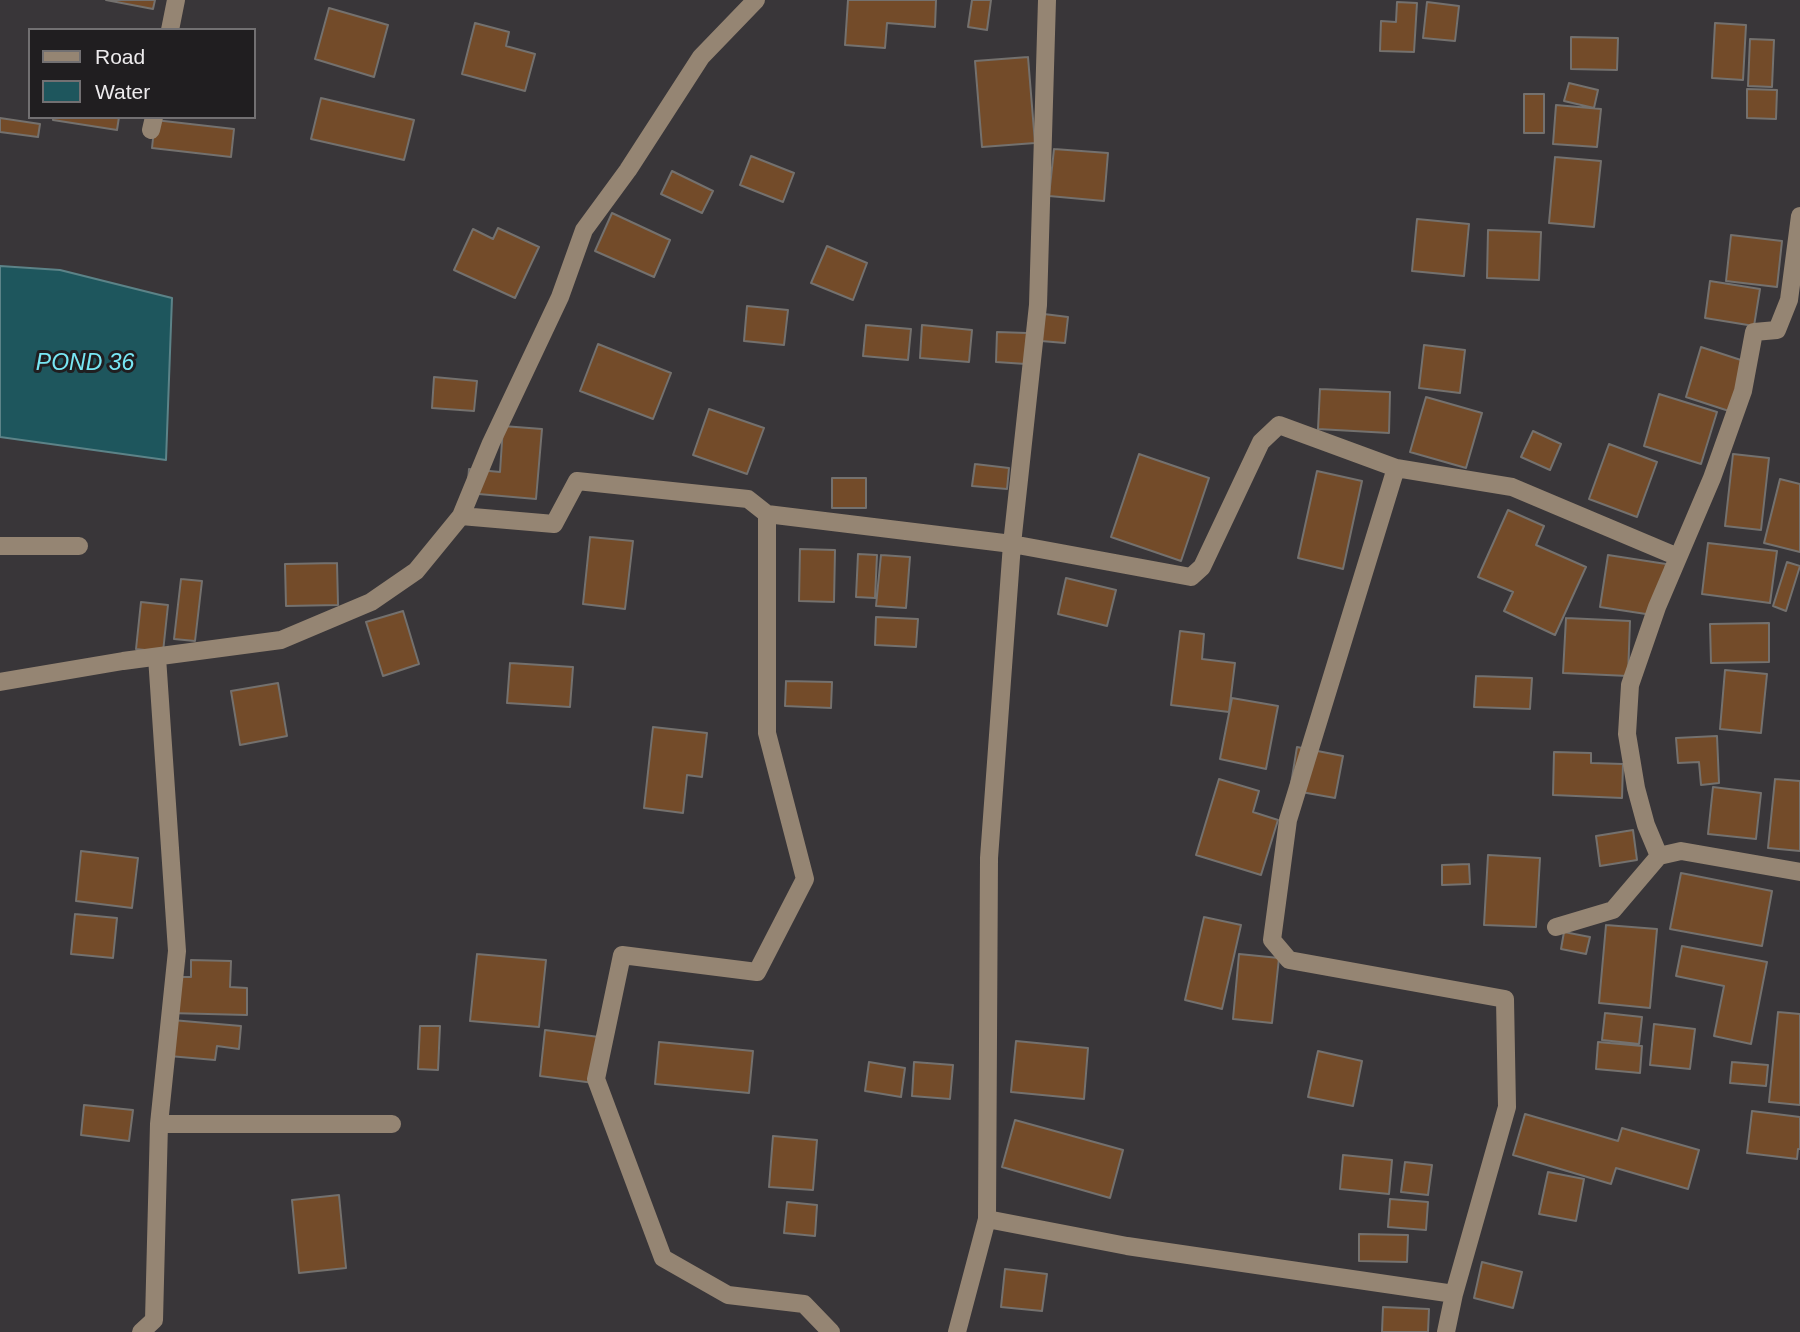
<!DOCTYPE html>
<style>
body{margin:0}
#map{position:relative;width:1800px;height:1332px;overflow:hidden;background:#393639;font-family:Arial,sans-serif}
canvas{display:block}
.legend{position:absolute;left:28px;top:28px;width:228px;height:91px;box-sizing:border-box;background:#201e20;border:2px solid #727072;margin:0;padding:9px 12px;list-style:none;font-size:21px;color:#edebed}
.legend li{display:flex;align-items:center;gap:14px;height:35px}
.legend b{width:35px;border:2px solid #727072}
</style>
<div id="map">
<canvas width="1800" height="1332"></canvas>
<ul class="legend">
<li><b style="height:9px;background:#958573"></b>Road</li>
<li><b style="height:19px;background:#1e565d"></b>Water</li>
</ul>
</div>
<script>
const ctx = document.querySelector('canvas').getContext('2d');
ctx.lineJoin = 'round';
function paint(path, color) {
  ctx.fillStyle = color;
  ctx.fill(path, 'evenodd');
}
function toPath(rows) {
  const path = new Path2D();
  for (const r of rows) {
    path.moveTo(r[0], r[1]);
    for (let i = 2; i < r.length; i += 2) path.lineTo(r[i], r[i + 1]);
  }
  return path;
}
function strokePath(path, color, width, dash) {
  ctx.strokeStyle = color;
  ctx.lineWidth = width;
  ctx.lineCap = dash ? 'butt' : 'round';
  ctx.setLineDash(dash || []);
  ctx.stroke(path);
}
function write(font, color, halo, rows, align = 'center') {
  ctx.font = font + ' Arial,sans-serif';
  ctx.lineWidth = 6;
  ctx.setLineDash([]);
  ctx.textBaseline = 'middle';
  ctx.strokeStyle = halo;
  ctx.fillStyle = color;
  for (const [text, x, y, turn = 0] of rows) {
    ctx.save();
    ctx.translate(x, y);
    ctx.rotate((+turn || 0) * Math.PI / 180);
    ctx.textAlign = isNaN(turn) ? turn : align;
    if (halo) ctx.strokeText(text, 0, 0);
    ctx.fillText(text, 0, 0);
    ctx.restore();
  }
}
const water = toPath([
 [0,266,60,270,172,298,166,460,0,437,0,266]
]);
const building = toPath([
 [106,0,155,0,153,9,106,0],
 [848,0,936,0,935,27,887,23,885,48,845,45,848,0],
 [972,0,991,0,987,30,968,27,972,0],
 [1397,2,1417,3,1414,52,1380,51,1381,21,1396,22,1397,2],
 [1427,2,1459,6,1455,41,1423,38,1427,2],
 [329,8,388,25,374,77,315,59,329,8],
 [475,23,509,32,506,46,535,54,525,91,462,74,475,23],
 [1715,23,1746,25,1743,80,1712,78,1715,23],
 [1571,37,1618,38,1617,70,1571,69,1571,37],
 [1750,39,1774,40,1772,87,1748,86,1750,39],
 [1028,57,1035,143,982,147,975,61,1028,57],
 [1569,83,1598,90,1594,108,1564,101,1569,83],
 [1747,89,1777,90,1776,119,1747,118,1747,89],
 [1524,94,1544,94,1544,133,1524,133,1524,94],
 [321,98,414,120,404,160,311,139,321,98],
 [1556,105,1601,109,1597,147,1553,144,1556,105],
 [53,117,119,117,117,130,53,120,53,117],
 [0,118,40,124,38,137,0,132,0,118],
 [155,120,234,129,231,157,152,148,155,120],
 [1054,149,1108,153,1104,201,1049,196,1054,149],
 [751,156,794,173,783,202,740,185,751,156],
 [1555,157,1601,161,1594,227,1549,223,1555,157],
 [672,171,713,191,702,213,661,194,672,171],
 [612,213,670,240,654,277,595,251,612,213],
 [1417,219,1469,224,1464,276,1412,271,1417,219],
 [498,228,539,247,515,298,454,270,473,229,493,239,498,228],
 [1488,230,1541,232,1539,280,1487,278,1488,230],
 [1731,235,1782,241,1777,287,1726,281,1731,235],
 [827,246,867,263,853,300,811,283,827,246],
 [1710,281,1760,289,1754,326,1705,318,1710,281],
 [747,306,788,310,784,345,744,341,747,306],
 [1044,314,1068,317,1065,343,1041,341,1044,314],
 [866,325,911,329,908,360,863,356,866,325],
 [922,325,972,330,969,362,920,358,922,325],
 [997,332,1027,333,1026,364,996,362,997,332],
 [598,344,671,373,653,419,580,391,598,344],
 [1424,345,1465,350,1460,393,1419,388,1424,345],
 [1701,347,1747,362,1732,412,1686,397,1701,347],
 [434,377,477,381,474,411,432,408,434,377],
 [1320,389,1390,392,1389,433,1318,429,1320,389],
 [1659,394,1717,412,1701,464,1644,446,1659,394],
 [1426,397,1482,413,1466,468,1410,452,1426,397],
 [709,409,764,428,747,474,693,455,709,409],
 [503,426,542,429,536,499,467,493,469,469,500,472,503,426],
 [1533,431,1561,444,1550,470,1521,457,1533,431],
 [1609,444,1657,462,1637,517,1589,499,1609,444],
 [1139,454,1209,478,1181,561,1111,537,1139,454],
 [1733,454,1769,458,1761,530,1725,526,1733,454],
 [975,464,1009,468,1007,489,972,486,975,464],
 [1317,471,1362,481,1343,569,1298,558,1317,471],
 [832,478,866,478,866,508,832,508,832,478],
 [1780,479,1800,484,1800,552,1764,543,1780,479],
 [1508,510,1544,526,1536,545,1586,567,1555,635,1504,611,1513,592,1478,577,1508,510],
 [590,537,633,541,625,609,583,604,590,537],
 [1708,543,1777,551,1770,603,1702,594,1708,543],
 [800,549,835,550,834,602,799,601,800,549],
 [858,554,877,555,875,598,856,597,858,554],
 [881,555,910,557,906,608,876,606,881,555],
 [1608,555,1666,564,1659,616,1600,607,1608,555],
 [1787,562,1800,566,1786,611,1773,606,1787,562],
 [337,563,338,605,286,606,285,564,337,563],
 [1066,578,1116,590,1107,626,1058,614,1066,578],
 [181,579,202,581,195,641,174,639,181,579],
 [141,602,168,605,163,652,136,649,141,602],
 [403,611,419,664,383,676,366,622,403,611],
 [876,617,918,619,916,647,875,645,876,617],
 [1566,618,1630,621,1628,676,1563,673,1566,618],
 [1769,623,1769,662,1711,663,1710,624,1769,623],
 [1180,631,1204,634,1202,659,1235,663,1229,712,1171,705,1180,631],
 [510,663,573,667,570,707,507,703,510,663],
 [1725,670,1767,674,1761,733,1720,729,1725,670],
 [1476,676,1532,678,1530,709,1474,707,1476,676],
 [786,681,832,682,831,708,785,706,786,681],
 [278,683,287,736,240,745,231,691,278,683],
 [1232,698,1278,706,1266,769,1220,759,1232,698],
 [653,727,707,733,702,777,687,775,683,813,644,808,653,727],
 [1717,736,1719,783,1701,785,1699,762,1678,763,1676,738,1717,736],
 [1297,747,1343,756,1335,798,1290,790,1297,747],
 [1554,752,1591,753,1591,763,1623,764,1622,798,1553,795,1554,752],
 [1219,779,1259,791,1253,812,1278,820,1261,875,1196,855,1219,779],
 [1775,779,1800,781,1800,851,1768,848,1775,779],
 [1713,787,1761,793,1756,839,1708,834,1713,787],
 [1633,830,1637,860,1600,866,1596,836,1633,830],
 [81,851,138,858,132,908,76,901,81,851],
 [1488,855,1540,858,1536,927,1484,925,1488,855],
 [1469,864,1470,884,1442,885,1442,865,1469,864],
 [1681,873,1772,891,1762,946,1670,929,1681,873],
 [75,914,117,918,113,958,71,954,75,914],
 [1204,917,1241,925,1222,1009,1185,1000,1204,917],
 [1606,925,1657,929,1650,1008,1599,1003,1606,925],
 [1564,932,1590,937,1586,954,1561,949,1564,932],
 [1682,946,1767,962,1751,1044,1714,1036,1724,986,1676,976,1682,946],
 [477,954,546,960,539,1027,470,1021,477,954],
 [1239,954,1279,958,1272,1023,1233,1019,1239,954],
 [191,960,231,961,230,987,247,988,247,1015,169,1013,170,977,191,977,191,960],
 [1778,1012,1800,1014,1800,1105,1769,1102,1778,1012],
 [1605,1013,1642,1017,1639,1044,1602,1040,1605,1013],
 [172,1020,241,1026,239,1049,217,1046,215,1060,169,1056,172,1020],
 [1654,1024,1695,1029,1690,1069,1650,1065,1654,1024],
 [420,1026,440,1026,438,1070,418,1069,420,1026],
 [545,1030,599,1037,594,1083,540,1076,545,1030],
 [1016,1041,1088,1048,1084,1099,1011,1092,1016,1041],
 [659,1042,753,1051,749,1093,655,1084,659,1042],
 [1598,1042,1642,1046,1640,1073,1596,1069,1598,1042],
 [1318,1051,1362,1061,1353,1106,1308,1097,1318,1051],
 [869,1062,905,1068,901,1097,865,1091,869,1062],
 [914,1062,953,1065,950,1099,912,1096,914,1062],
 [1732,1062,1768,1065,1766,1086,1730,1083,1732,1062],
 [84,1105,133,1110,129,1141,81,1135,84,1105],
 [1752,1111,1800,1117,1800,1149,1798,1149,1797,1159,1747,1153,1752,1111],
 [1525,1114,1618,1141,1622,1128,1699,1150,1688,1189,1616,1168,1611,1184,1513,1155,1525,1114],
 [1015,1120,1123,1150,1110,1198,1002,1167,1015,1120],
 [773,1136,817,1140,813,1190,769,1187,773,1136],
 [1343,1155,1392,1160,1389,1194,1340,1189,1343,1155],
 [1405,1162,1432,1165,1428,1195,1401,1192,1405,1162],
 [1548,1172,1584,1179,1576,1221,1539,1214,1548,1172],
 [339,1195,346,1268,299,1273,292,1200,339,1195],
 [1390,1199,1428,1202,1426,1230,1388,1227,1390,1199],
 [787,1202,817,1205,815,1236,784,1233,787,1202],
 [1359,1234,1408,1235,1407,1262,1359,1261,1359,1234],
 [1482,1262,1522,1272,1513,1308,1474,1298,1482,1262],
 [1005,1269,1047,1274,1042,1311,1001,1307,1005,1269],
 [1383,1307,1429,1309,1428,1332,1382,1332,1383,1307]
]);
const minor = toPath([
 [170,30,176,0],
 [151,130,154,117],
 [1800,216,1789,300,1777,330,1754,332,1743,391,1712,478,1657,607,1630,685,1627,734,1636,788,1646,825,1659,856,1681,851,1800,872],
 [1396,468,1288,820,1272,940,1289,960,1505,999,1507,1107,1454,1294],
 [767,514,1012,544,1191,577,1202,567,1261,442,1279,425,1396,468,1512,487,1678,557],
 [461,516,554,524,577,481,748,499,767,514,767,733,805,879,757,972,622,955,596,1079,663,1258,728,1295,804,1304,831,1332],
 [0,546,79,546],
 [0,682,123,661,281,640,371,602,416,571,461,516,491,443,560,297,584,230,628,170,701,57,756,0],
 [1556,927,1613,910,1659,856],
 [159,1124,392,1124],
 [987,1219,989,858,1012,544,1038,305,1047,0],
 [141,1332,154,1320,159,1124,177,951,157,657],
 [957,1332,987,1219,1127,1246,1454,1294,1446,1332]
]);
const waterNames = [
 ["POND 36",85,364]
];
paint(water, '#1e565d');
strokePath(water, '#5c8388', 2);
paint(building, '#734b29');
strokePath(building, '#74716e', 2);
strokePath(minor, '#958573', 18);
write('italic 23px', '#78e7f4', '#201e20', waterNames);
</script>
